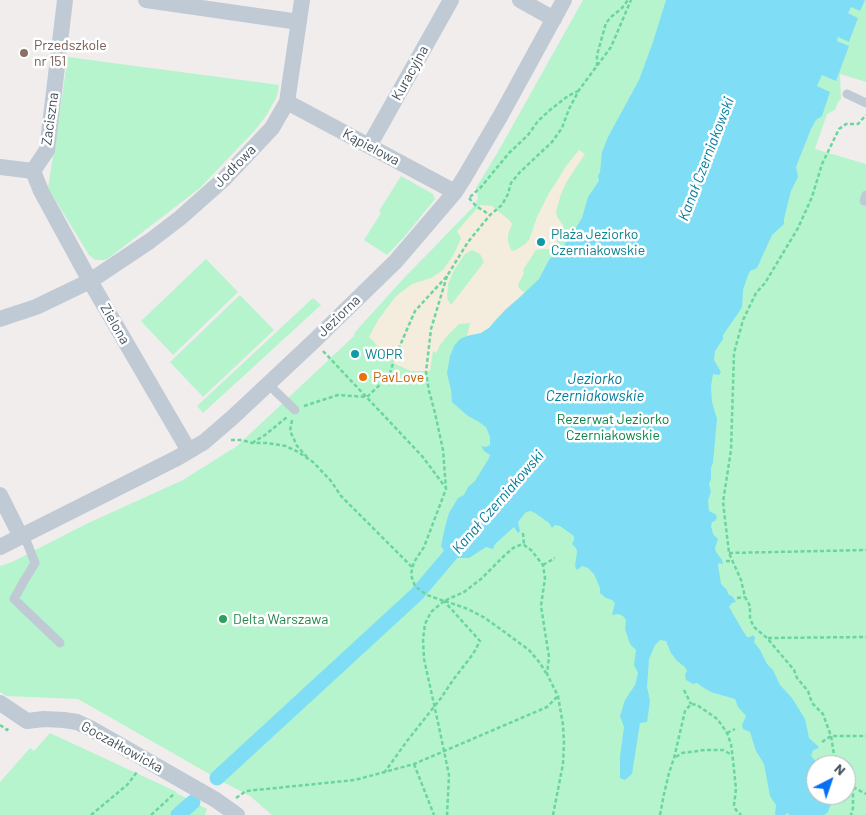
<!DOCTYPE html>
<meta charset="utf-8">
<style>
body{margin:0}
#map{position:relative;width:866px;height:815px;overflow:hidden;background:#f1eded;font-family:Barlow,sans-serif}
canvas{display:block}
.north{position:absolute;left:806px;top:755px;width:50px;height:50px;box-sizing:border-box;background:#fff;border:1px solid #b4b9be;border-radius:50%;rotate:41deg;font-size:14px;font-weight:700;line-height:20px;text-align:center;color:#44515d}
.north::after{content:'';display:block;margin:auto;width:18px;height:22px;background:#056ff3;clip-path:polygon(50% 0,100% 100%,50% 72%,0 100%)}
</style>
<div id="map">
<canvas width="866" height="815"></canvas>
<div class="north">N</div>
</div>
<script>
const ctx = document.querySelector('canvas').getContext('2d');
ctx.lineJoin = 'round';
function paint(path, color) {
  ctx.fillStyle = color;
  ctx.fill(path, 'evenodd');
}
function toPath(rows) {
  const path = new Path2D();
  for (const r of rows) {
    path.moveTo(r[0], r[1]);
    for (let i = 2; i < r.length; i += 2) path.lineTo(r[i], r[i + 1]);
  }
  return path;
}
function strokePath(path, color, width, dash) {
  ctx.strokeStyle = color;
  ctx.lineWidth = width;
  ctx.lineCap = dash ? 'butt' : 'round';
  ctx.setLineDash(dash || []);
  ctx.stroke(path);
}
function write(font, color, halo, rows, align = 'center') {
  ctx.font = font + ' Barlow,sans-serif';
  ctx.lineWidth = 5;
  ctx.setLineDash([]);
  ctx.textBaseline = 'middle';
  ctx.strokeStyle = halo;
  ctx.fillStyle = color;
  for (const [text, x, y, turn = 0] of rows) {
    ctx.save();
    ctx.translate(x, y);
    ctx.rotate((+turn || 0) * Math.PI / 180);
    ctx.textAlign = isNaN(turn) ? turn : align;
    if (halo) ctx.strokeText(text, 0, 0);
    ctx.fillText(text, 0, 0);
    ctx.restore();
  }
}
const green = toPath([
 [583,0,866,0,866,82,840,74,841,99,838,102,835,110,827,114,815,149,866,164,866,815,272,815,250,796,223,782,422,598,413,590,276,714,211,775,78,699,6,696,0,692,0,566,12,562,86,524,183,480,237,446,354,336,355,332,405,277,475,205,478,198,476,188,499,150],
 [816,765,846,765,846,795,816,795],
 [68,57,279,85,277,96,266,116,256,129,200,188,106,260,95,260,89,255,48,188],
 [401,176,433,194,435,199,405,236,387,255,364,240,381,213,379,211],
 [206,259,238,292,173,355,141,321],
 [240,295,274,330,203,397,170,362],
 [313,298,321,305,203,413,197,406],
 [50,733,175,791,178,794,207,809,205,815,0,815,0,782,30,748,34,751]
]);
const sand = toPath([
 [579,150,585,154,567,181,561,194,556,212,557,217,563,225,560,235,553,249,543,249,536,250,523,270,524,273,518,285,519,288,525,293,496,319,489,328,481,333,467,336,470,323,459,324,447,336,440,345,436,353,433,351,430,371,411,371,395,364,369,337,378,320,396,296,412,284,431,278,443,270,454,254,461,238,457,231,480,205,492,206,509,220,512,224,508,235,508,241,511,250,514,251,525,244,529,240,537,217,549,193,557,181,566,166],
 [472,250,480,254,484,262,451,305,447,298,448,284,454,270,465,254]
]);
const water = toPath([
 [666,0,865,0,860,11,851,7,848,13,858,18,849,42,838,37,837,41,849,46,836,81,822,75,817,86,830,92,822,116,816,120,811,129,796,167,797,171,798,177,791,191,784,219,784,224,772,235,757,268,750,271,748,275,743,290,742,307,739,312,723,335,723,339,715,351,714,360,721,372,719,375,713,374,711,386,712,402,717,419,713,463,711,468,711,479,709,484,711,492,708,500,709,511,715,514,717,517,715,521,712,522,711,526,713,534,718,539,715,548,716,552,722,560,723,564,719,563,718,565,721,584,727,590,728,594,733,597,736,602,732,603,729,607,743,631,747,637,750,637,753,635,755,638,754,642,760,650,767,664,773,670,780,685,792,698,805,719,809,738,819,747,817,749,813,750,811,756,819,765,816,765,816,795,834,795,828,812,824,815,790,815,787,813,785,815,776,815,775,814,776,805,770,796,764,764,756,751,750,732,743,729,742,725,746,716,738,707,735,699,711,692,704,688,697,683,693,684,686,680,685,674,687,671,685,667,677,661,671,653,666,641,660,640,655,645,649,659,647,687,650,701,647,722,640,723,632,774,625,780,620,778,620,757,624,727,620,716,625,700,635,685,638,673,634,665,636,650,630,644,625,629,626,620,623,616,618,614,612,615,615,603,612,600,606,598,600,593,600,588,594,574,588,568,582,566,577,570,575,566,577,552,576,548,572,544,574,540,574,536,560,526,555,525,552,528,549,523,535,513,531,511,526,512,518,522,520,531,518,533,514,527,495,544,493,549,486,547,469,558,458,558,448,557,441,546,445,527,449,513,458,498,464,495,468,487,475,481,489,458,490,455,484,451,481,446,486,447,490,445,490,437,486,427,479,422,468,416,452,402,451,390,447,373,450,356,454,346,460,339,467,336,481,333,489,328,505,310,520,297,539,279,550,258,556,256,572,234,582,218,588,197,599,181,598,176,600,172,602,152,608,137,639,80,653,42]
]);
const canal = toPath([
 [217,778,417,594,462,541],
 [178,815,193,802]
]);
const path = toPath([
 [597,66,597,55,606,23,611,17,622,8,628,0],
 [470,197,481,187,509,153,528,135,538,121,550,110,568,96,578,91],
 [469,198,476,206,490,215],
 [447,276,431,329,426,372,429,391,435,413,443,450,446,489,424,547,414,562,411,574,412,578,415,586,424,593,427,595,444,601,464,592,481,579,504,556,513,548,520,545,524,545,531,550,543,565,545,578,541,606,549,657,547,674,558,696,563,725,564,743,563,764,553,815],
 [323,351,422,456,446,488],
 [304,406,338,395,367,397,389,376,395,357,415,311,447,276,468,242,490,215,502,205,508,194,511,183,520,172,552,142,562,128,569,109,579,90,611,47,631,0],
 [292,420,290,431,293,437,297,446,307,457],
 [231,440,242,440,252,443,267,443,286,446,298,452,313,462,331,481,341,496,413,568],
 [252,443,265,435,287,417],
 [523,533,524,545],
 [729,553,866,550],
 [726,561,733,561],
 [543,565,555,558],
 [737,598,745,597],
 [444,601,431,612,425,624,423,639,424,659,439,727,449,775,447,815],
 [445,601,468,609,485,618,499,628,529,650,540,663,546,673],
 [768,638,866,637],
 [684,690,691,704],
 [0,725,7,730,9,727],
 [727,733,735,729],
 [822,742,831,736,866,736],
 [676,757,682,753,705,750,723,750,732,755],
 [414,764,434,815],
 [838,765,835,761,831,736,823,714,812,703,808,691,797,678,794,670,767,638,754,627,750,619,750,606,745,597,741,580,729,553,723,502,731,450,734,353,743,320,756,293,765,283,798,228,812,197,822,164,839,129,846,124,858,124,866,115],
 [384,773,407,741,441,698,453,680,473,654,480,641,444,601],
 [846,776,853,787,853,808,851,815],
 [853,787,866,794],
 [236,798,246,791,355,780,414,764,547,707,557,697],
 [91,815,127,785,137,772],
 [151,815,175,793],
 [660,815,664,794,669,773,674,758,685,711,691,704,697,705,716,718,721,724,727,733,731,744,733,760,736,789,734,805,736,810,741,815]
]);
const lane = toPath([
 [847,94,866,103],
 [866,195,864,201,866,201],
 [268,384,295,410],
 [24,535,35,563,24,581,14,599,60,643]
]);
const street = toPath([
 [65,0,47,150,33,171,41,191,90,281,150,241,180,218,224,179,272,128,287,102,302,0],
 [146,0,299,22],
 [520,0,554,19],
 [287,102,455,192],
 [369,146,451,0],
 [0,167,33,171],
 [0,319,36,307,90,281,189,451],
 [0,495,21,537],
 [0,547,177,458,204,442,233,417,314,341,396,261,455,192,464,178,501,115,564,0],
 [0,703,27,721,44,719,64,720,77,722,90,728,216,800,237,815]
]);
const markers = [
 [24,53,5,"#8d6e63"],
 [541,242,5,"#0f9aa8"],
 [355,354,5,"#0f9aa8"],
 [363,377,5,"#e8710a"],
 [223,619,5,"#2e9e5b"]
];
const educationNames = [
 ["Przedszkole",34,45],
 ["nr 151",34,61]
];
const streetNames = [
 ["Kuracyjna",410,73,-61],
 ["Zaciszna",50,119,-82],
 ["Kąpielowa",371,147,28],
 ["Jodłowa",235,166,-46],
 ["Jeziorna",339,316,-44],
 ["Zielona",115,324,60],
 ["Goczałkowicka",122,747,29]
];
const cultureNames = [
 ["Plaża Jeziorko",551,234],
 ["Czerniakowskie",551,250],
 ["WOPR",365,354]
];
const foodNames = [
 ["PavLove",373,377]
];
const parkNames = [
 ["Rezerwat Jeziorko",613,419],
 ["Czerniakowskie",613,435]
];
const leisureNames = [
 ["Delta Warszawa",233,619]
];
const waterNames = [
 ["Kanał Czerniakowski",706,159,-69],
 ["Jeziorko",595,379],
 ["Czerniakowskie",595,396],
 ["Kanał Czerniakowski",498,502,-49]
];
paint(green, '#b6f4cd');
paint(sand, '#f4ecdc');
paint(water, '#7fdef5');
strokePath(canal, '#7fdef5', 15);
strokePath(path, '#6bd5a0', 2.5, [4, 2.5]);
strokePath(lane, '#bfcad5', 9);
strokePath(street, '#bfcad5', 16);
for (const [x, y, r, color] of markers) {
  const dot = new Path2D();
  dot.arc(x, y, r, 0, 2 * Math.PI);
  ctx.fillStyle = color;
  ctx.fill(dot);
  strokePath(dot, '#fff', 2);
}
write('14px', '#785e54', '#fff', educationNames, 'left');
write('14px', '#44515d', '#fff', streetNames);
write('14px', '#0d838f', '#fff', cultureNames, 'left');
write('14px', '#c56008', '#fff', foodNames, 'left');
write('14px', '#0d8648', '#fff', parkNames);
write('14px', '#27864d', '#fff', leisureNames, 'left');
write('italic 15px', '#037d9c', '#fff', waterNames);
</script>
